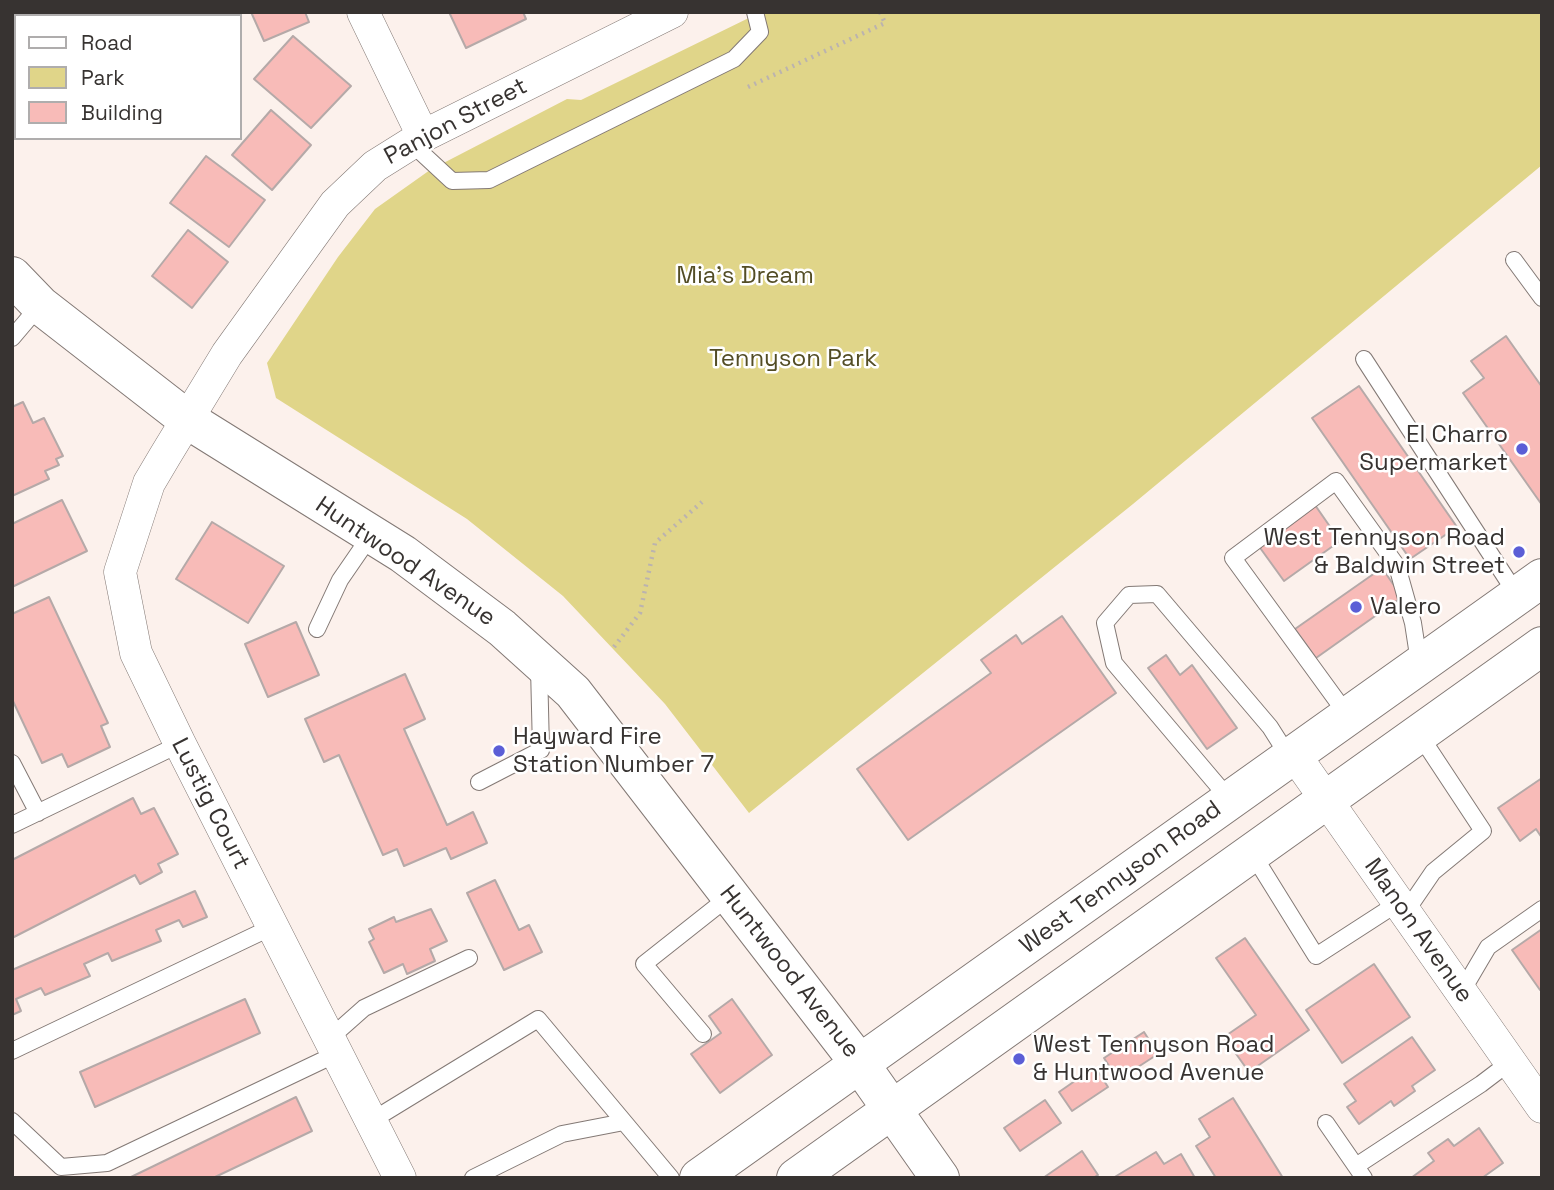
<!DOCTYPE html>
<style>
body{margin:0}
#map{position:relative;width:1554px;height:1190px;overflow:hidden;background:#fcf1ec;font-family:"Space Grotesk",sans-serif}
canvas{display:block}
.frame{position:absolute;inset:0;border:14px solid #373331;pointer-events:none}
.legend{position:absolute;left:14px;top:14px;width:228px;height:126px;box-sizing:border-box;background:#fff;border:2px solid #afadad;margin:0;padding:9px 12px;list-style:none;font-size:21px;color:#373331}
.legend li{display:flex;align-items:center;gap:14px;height:35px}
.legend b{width:35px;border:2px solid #afadad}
</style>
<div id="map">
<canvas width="1554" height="1190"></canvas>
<div class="frame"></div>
<ul class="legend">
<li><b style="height:9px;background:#fff"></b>Road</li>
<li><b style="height:19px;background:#e0d589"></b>Park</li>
<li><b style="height:19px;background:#f8bbb8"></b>Building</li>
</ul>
</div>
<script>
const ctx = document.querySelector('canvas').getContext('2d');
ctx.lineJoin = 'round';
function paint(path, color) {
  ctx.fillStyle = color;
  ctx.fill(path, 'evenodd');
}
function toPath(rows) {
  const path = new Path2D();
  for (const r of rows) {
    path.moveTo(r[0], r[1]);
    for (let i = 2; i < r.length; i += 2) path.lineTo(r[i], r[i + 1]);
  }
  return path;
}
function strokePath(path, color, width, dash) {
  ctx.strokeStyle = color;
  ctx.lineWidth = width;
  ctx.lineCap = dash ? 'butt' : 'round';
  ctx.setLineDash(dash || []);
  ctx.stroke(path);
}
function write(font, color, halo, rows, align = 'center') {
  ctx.font = font + ' "Space Grotesk",sans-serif';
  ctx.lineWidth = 5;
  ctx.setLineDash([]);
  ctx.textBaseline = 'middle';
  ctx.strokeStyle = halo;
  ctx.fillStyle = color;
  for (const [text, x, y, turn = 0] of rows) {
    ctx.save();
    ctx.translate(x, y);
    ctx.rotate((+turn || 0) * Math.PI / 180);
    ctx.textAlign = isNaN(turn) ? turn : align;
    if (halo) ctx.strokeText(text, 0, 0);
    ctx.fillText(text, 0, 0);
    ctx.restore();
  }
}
const green = toPath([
 [761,12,1542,12,1542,165,1133,504,749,813,665,704,563,596,467,519,276,398,267,363,338,257,375,209,430,170,567,99,581,100]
]);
const building = toPath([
 [251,12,305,12,309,22,264,41,251,12],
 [449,12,523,12,526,19,466,48,449,12],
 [293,36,351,86,311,128,254,79,293,36],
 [12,47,16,48,16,103,12,102,12,47],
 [271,110,311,145,272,190,232,155,271,110],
 [206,156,265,200,229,247,170,203,206,156],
 [188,230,228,262,192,308,152,276,188,230],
 [1506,336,1542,387,1542,505,1463,393,1484,378,1471,361,1506,336],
 [1359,386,1457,527,1410,559,1312,418,1359,386],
 [23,402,33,423,44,418,63,456,56,459,59,465,45,471,49,479,12,496,12,407,23,402],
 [62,500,87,551,12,587,12,524,62,500],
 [1315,505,1340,541,1284,581,1258,545,1315,505],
 [212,522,284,566,248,623,176,579,212,522],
 [1382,568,1402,597,1316,658,1295,629,1382,568],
 [49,597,108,723,101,726,110,747,68,767,62,754,42,763,12,699,12,614,49,597],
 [1062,616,1116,693,908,840,857,769,991,673,981,660,1016,635,1022,644,1062,616],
 [296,622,319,675,268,697,245,644,296,622],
 [1166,655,1180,675,1192,665,1237,728,1207,749,1148,668,1166,655],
 [405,674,425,719,404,729,447,825,473,812,487,843,451,859,446,848,404,866,397,849,383,855,339,755,324,762,305,719,405,674],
 [1542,778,1542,838,1536,829,1520,841,1498,808,1542,778],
 [133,798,141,814,154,808,178,854,158,864,162,872,140,884,135,875,12,938,12,860,133,798],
 [495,880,519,930,529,925,542,952,504,970,467,893,495,880],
 [195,891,207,917,183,927,179,920,156,930,161,941,112,961,108,953,84,964,90,976,45,995,41,988,16,999,21,1011,12,1015,12,970,195,891],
 [431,909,447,941,430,949,435,961,407,974,403,964,384,973,369,942,374,939,369,929,394,917,396,922,431,909],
 [1542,929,1542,989,1540,990,1512,950,1542,929],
 [1245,938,1309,1030,1249,1072,1224,1037,1256,1015,1216,958,1245,938],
 [1374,964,1410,1017,1342,1063,1306,1010,1374,964],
 [245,999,260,1033,95,1107,80,1072,245,999],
 [732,999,772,1055,720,1093,691,1054,721,1033,709,1016,732,999],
 [1144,1032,1158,1054,1118,1080,1104,1058,1144,1032],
 [1412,1037,1435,1070,1412,1086,1415,1091,1394,1106,1391,1101,1359,1124,1347,1107,1356,1101,1344,1084,1412,1037],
 [1095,1067,1108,1087,1072,1111,1059,1092,1095,1067],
 [296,1097,312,1131,213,1178,129,1178,296,1097],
 [1233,1098,1283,1178,1216,1178,1196,1146,1210,1137,1199,1119,1233,1098],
 [1045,1100,1061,1123,1020,1151,1004,1128,1045,1100],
 [1479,1128,1503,1163,1482,1178,1411,1178,1434,1161,1428,1153,1448,1139,1454,1146,1479,1128],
 [1082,1151,1098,1175,1093,1178,1043,1178,1082,1151],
 [1156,1152,1164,1164,1181,1154,1195,1178,1113,1178,1156,1152]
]);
const path = toPath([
 [748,87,885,23,880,12],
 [614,647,640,613,655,543,702,502]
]);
const lane = toPath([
 [411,143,452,181,489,180,734,59,760,32,755,12],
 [1514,260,1542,298],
 [12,338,40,305],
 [1364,359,1517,595],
 [317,629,340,580,371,535],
 [1348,716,1233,558,1336,481,1397,566,1413,623,1419,662],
 [12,763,38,813],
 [479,782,541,750,539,667],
 [1230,800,1114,663,1105,623,1129,595,1157,594,1270,727,1289,757],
 [12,825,180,744],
 [1252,853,1316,956,1398,903],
 [1405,913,1433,872,1483,831,1419,734],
 [1461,993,1488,947,1542,909],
 [703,1034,644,964,730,896],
 [329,1039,364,1008,469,958],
 [12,1051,272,927],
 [12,1121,61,1167,107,1163,336,1054],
 [371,1121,538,1019,671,1178],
 [1326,1123,1364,1178],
 [1356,1166,1481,1084,1510,1062],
 [473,1178,562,1134,624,1122]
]);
const street = toPath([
 [363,12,423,136],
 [1294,754,1542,1107],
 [400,1178,180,744,136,653,120,572,149,483,165,456,227,354,335,204,375,166,423,136,672,12]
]);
const secondary = toPath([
 [12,276,40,305,188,420,403,554,502,628,573,692,860,1064,940,1178],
 [699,1178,1542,578],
 [796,1178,1542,646]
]);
const markers = [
 [1522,449,7,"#5b5ed6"],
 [1519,552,7,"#5b5ed6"],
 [1356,607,7,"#5b5ed6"],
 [499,751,7,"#5b5ed6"],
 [1019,1059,7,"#5b5ed6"]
];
const streetNames = [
 ["Panjon Street",456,122,-28],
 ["Huntwood Avenue",405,562,34],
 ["Lustig Court",210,804,63],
 ["West Tennyson Road",1121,878,-36],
 ["Manon Avenue",1418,931,55],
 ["Huntwood Avenue",789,972,52]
];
const parkNames = [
 ["Mia's Dream",745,276],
 ["Tennyson Park",793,359]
];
const poiNames = [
 ["El Charro",1508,435,"right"],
 ["Supermarket",1508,463,"right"],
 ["West Tennyson Road",1505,538,"right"],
 ["& Baldwin Street",1505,566,"right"],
 ["Valero",1370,607],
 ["Hayward Fire",513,737],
 ["Station Number 7",513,765],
 ["West Tennyson Road",1033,1045],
 ["& Huntwood Avenue",1033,1073]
];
paint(green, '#e0d589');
paint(building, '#f8bbb8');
strokePath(building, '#b5a9a8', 2);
strokePath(lane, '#837975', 18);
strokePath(street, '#837975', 33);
strokePath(secondary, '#837975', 40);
strokePath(path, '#bbb3af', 4.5, [2, 5]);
strokePath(lane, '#fff', 16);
strokePath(street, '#fff', 32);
strokePath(secondary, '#fff', 38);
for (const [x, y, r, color] of markers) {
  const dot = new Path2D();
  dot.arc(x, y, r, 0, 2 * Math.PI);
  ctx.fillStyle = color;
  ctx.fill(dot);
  strokePath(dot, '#fff', 2.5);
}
write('24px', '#373331', '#fff', streetNames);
write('24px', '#534d25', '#fff', parkNames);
write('24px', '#373331', '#fff', poiNames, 'left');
</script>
